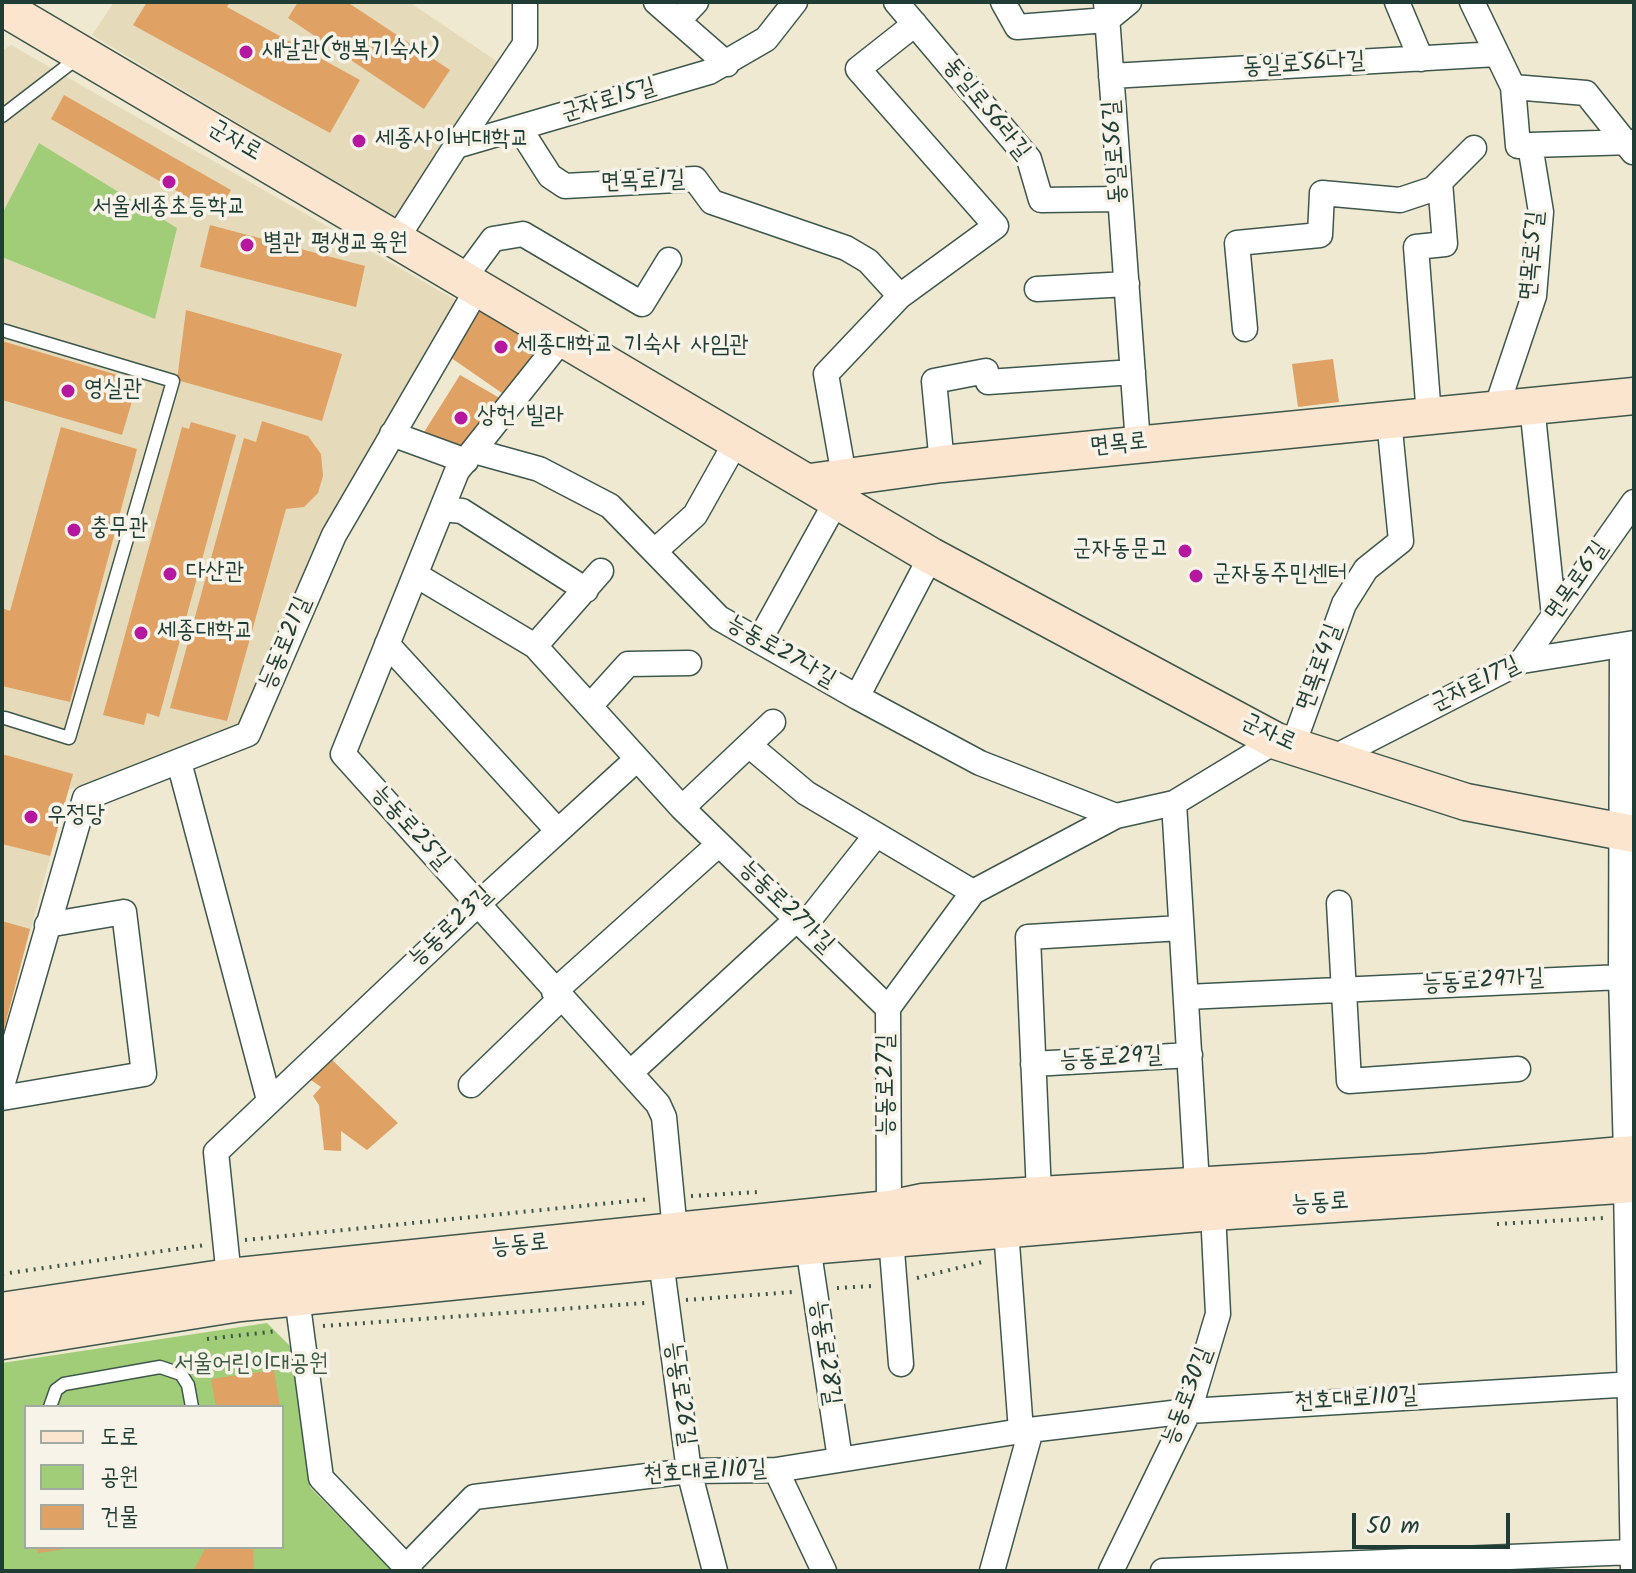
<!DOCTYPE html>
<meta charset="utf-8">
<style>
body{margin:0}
#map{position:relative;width:1636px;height:1573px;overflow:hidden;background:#efe9d1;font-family:Kalam,"Poor Story",sans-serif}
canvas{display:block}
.frame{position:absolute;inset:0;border:4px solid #1f3d34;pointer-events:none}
.legend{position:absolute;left:24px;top:1405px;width:260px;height:144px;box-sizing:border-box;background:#f7f3e8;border:2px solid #a1aaa0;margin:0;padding:10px 14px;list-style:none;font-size:24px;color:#1f3d34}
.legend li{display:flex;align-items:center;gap:16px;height:40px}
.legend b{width:40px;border:2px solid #a1aaa0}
.scale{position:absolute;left:1352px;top:1513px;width:158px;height:36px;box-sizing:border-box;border:4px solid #1f3d34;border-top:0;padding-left:10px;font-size:24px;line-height:28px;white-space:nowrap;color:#1f3d34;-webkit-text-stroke:6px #f7f3e8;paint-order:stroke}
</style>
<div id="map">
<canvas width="1636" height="1573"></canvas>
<div class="frame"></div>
<ul class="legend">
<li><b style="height:10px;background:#fce5cf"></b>도로</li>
<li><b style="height:22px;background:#a1cd79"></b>공원</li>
<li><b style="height:22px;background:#dfa164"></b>건물</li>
</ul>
<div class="scale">50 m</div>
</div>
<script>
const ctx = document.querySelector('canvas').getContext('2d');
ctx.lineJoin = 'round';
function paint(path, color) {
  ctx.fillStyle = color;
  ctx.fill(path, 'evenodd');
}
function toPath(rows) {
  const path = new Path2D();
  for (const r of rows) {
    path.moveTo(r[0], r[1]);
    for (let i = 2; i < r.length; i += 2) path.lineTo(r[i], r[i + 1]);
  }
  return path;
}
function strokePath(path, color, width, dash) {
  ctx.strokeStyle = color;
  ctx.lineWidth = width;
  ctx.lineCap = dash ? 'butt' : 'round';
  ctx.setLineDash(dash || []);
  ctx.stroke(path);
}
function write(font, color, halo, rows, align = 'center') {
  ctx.font = font + ' Kalam,"Poor Story",sans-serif';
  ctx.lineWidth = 7;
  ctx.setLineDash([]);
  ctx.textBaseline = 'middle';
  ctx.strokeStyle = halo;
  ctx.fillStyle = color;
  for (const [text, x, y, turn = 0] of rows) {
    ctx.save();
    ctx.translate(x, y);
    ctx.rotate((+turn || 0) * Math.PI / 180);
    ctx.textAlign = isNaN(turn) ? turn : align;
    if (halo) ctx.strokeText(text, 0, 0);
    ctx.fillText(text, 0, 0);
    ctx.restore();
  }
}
const built = toPath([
 [114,2,409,2,498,62,401,221,92,35],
 [11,45,459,302,320,540,238,726,68,790,2,1037,2,51]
]);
const green = toPath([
 [39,143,177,228,155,319,2,257,2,214],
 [267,1323,292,1348,310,1487,392,1571,2,1571,2,1363],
 [26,1407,282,1407,282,1547,26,1547]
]);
const building = toPath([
 [147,2,230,2,227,7,360,80,330,133,133,25],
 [298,2,347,2,450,70,424,109,288,18],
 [64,95,231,190,217,214,51,119],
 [210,225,365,266,356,307,200,267],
 [482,295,557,340,512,400,447,355],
 [186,310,342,354,322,421,177,380],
 [2,341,138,381,122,435,2,400],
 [1333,359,1339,402,1298,407,1292,364],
 [460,375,503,400,464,453,421,437],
 [262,421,308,436,321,454,323,476,318,493,304,507,286,509,227,721,170,708,244,438,256,442],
 [191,422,236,435,159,717,147,713,144,725,103,715,182,427,189,429],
 [61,427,137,449,70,702,2,686,2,608,10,611],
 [2,754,73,774,50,856,2,844],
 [2,921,30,929,3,1033,2,1033],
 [330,1058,398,1123,367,1150,341,1131,341,1151,324,1150,319,1105,313,1096,321,1087,308,1078],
 [274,1370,280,1407,216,1407,211,1379],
 [37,1547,65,1547,65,1549,38,1553],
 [253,1547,254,1571,193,1571,205,1549]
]);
const path = toPath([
 [691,1196,758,1192],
 [1497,1224,1604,1218],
 [245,1240,650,1199],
 [2,1274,205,1245],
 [917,1278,986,1261],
 [837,1288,872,1286],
 [686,1300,793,1292],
 [323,1326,645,1303],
 [207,1339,278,1331]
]);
const lane = toPath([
 [2,116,80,56],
 [2,330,173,381,69,738,5,718],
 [50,1407,56,1390,64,1384,160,1367,181,1374,188,1385,192,1407]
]);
const street = toPath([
 [656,2,727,64],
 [896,2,1029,159,1041,200,1120,199],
 [1003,2,1017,27,1107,20,1129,2],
 [1106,2,1138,444],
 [1397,2,1421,59],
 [1472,2,1513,87,1518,146],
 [678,21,696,2],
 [1111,76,1497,54],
 [1513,87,1586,93,1633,152],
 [520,129,550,176,565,186,695,179,712,202,846,248,868,261,900,296],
 [456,146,525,44,525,2],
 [397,238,456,146,709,72,766,39,795,2],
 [465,277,493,239,523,234,642,304,669,260],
 [1037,289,1127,284],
 [1245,329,1237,243,1320,235,1322,193,1400,200,1433,189,1440,182],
 [563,338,457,471,343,754,658,1104,664,1117,675,1231],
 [1532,406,1554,616],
 [1496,409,1534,296,1541,212,1530,145,1634,142],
 [1429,416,1416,247,1445,244,1440,182,1474,148],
 [392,434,466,461],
 [474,451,539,469,610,506,719,618,857,697,980,763,1116,816],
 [942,464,934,381,986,371,988,382,1133,372],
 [844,476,826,374,900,296,996,226,858,69,915,24],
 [442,509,462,511,586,590],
 [656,550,695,515,736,442],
 [416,575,535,646,682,808,888,1008],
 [759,641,837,500],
 [387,644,558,831],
 [1622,645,1621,977,1626,1154],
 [535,646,601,571],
 [1522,661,1634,502],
 [857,697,931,556],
 [590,706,628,664,689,663],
 [750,746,806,793,973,892],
 [1292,748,1344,604,1366,569,1401,541,1389,420],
 [1329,760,1522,661,1634,643],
 [179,762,269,1100],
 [1174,803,1197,1184],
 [682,808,773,722],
 [1339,903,1349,1081,1518,1069],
 [805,925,876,835],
 [554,992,719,844],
 [1186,997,1621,977],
 [1033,1064,1190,1055],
 [630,1073,798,918],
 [471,1085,560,999],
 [2,1086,85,798,248,734,334,535,479,286],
 [2,1098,144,1074,124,912,47,925],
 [1626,1185,1633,1571],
 [1039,1194,1028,937,1181,928],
 [889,1209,888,1008,973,892,1116,816,1174,803,1276,741],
 [1006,1230,1021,1431],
 [891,1238,901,1364],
 [808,1246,840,1459],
 [661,1261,689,1471,715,1571],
 [229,1277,216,1152,477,905,637,759],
 [297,1298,321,1478,410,1571],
 [776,1470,824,1571],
 [406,1567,474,1497,689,1471,776,1470,1021,1431,1189,1411,1634,1384],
 [992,1571,1031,1430],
 [1111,1571,1189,1411,1218,1314,1213,1212],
 [1163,1571,1633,1552]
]);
const secondary = toPath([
 [2,7,931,556,1276,741,1466,802,1634,834],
 [810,482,942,464,1634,396],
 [2,1311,229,1277,889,1209,922,1202,1428,1172,1634,1154],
 [2,1341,240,1303,808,1246,1213,1212,1634,1184]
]);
const markers = [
 [246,52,8,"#b5179e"],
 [359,141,8,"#b5179e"],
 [169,182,8,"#b5179e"],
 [247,245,8,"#b5179e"],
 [501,347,8,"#b5179e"],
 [68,391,8,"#b5179e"],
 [461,418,8,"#b5179e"],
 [74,530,8,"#b5179e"],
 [1185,551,8,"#b5179e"],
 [170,574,8,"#b5179e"],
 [1196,576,8,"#b5179e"],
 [141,633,8,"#b5179e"],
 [31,817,8,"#b5179e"]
];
const poiNames = [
 ["새날관(행복기숙사)",262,52],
 ["세종사이버대학교",375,141],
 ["서울세종초등학교",169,209,"center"],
 ["별관 평생교육원",263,245],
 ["세종대학교 기숙사 사임관",517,347],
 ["영실관",84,391],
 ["상헌 빌라",477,418],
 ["충무관",90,530],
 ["군자동문고",1169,551,"right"],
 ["다산관",186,574],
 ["군자동주민센터",1212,576],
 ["세종대학교",157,633],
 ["우정당",47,817]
];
const streetNames = [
 ["동일로56나길",1304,66,-3],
 ["군자로15길",609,102,-17],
 ["동일로56라길",985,110,51],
 ["군자로",234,142,30],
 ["동일로56길",1117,152,-94],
 ["면목로1길",643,183,-2],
 ["면목로5길",1534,256,-85],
 ["면목로",1119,446,-6],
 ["면목로6길",1578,582,-55],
 ["능동로21길",287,644,-67],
 ["능동로27나길",780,653,30],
 ["면목로4길",1321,668,-70],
 ["군자로17길",1476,686,-26],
 ["군자로",1268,734,25],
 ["능동로25길",409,829,48],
 ["능동로27가길",785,908,44],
 ["능동로23길",452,928,-43],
 ["능동로29가길",1483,983,-3],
 ["능동로29길",1111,1060,-3],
 ["능동로27길",888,1085,-90],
 ["능동로",1320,1205,-4],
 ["능동로",520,1247,-6],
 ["능동로28길",823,1353,82],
 ["능동로26길",678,1394,82],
 ["능동로30길",1189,1397,-69],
 ["천호대로110길",1356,1401,-3],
 ["천호대로110길",705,1474,-3]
];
const parkNames = [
 ["서울어린이대공원",251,1366]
];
paint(built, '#e5dbba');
paint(green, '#a1cd79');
paint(building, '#dfa164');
strokePath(lane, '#3e574c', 15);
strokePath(street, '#3e574c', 27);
strokePath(secondary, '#3e574c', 39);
strokePath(path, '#3e574c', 4, [2, 6]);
strokePath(lane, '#fff', 12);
strokePath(street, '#fff', 24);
strokePath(secondary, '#fce5cf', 36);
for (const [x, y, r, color] of markers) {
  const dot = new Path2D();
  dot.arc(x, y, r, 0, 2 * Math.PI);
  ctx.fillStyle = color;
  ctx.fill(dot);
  strokePath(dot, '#f7f3e8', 3);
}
write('24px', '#1f3d34', '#f7f3e8', poiNames, 'left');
write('24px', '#1f3d34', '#f7f3e8', streetNames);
write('24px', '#395a42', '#f7f3e8', parkNames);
</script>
